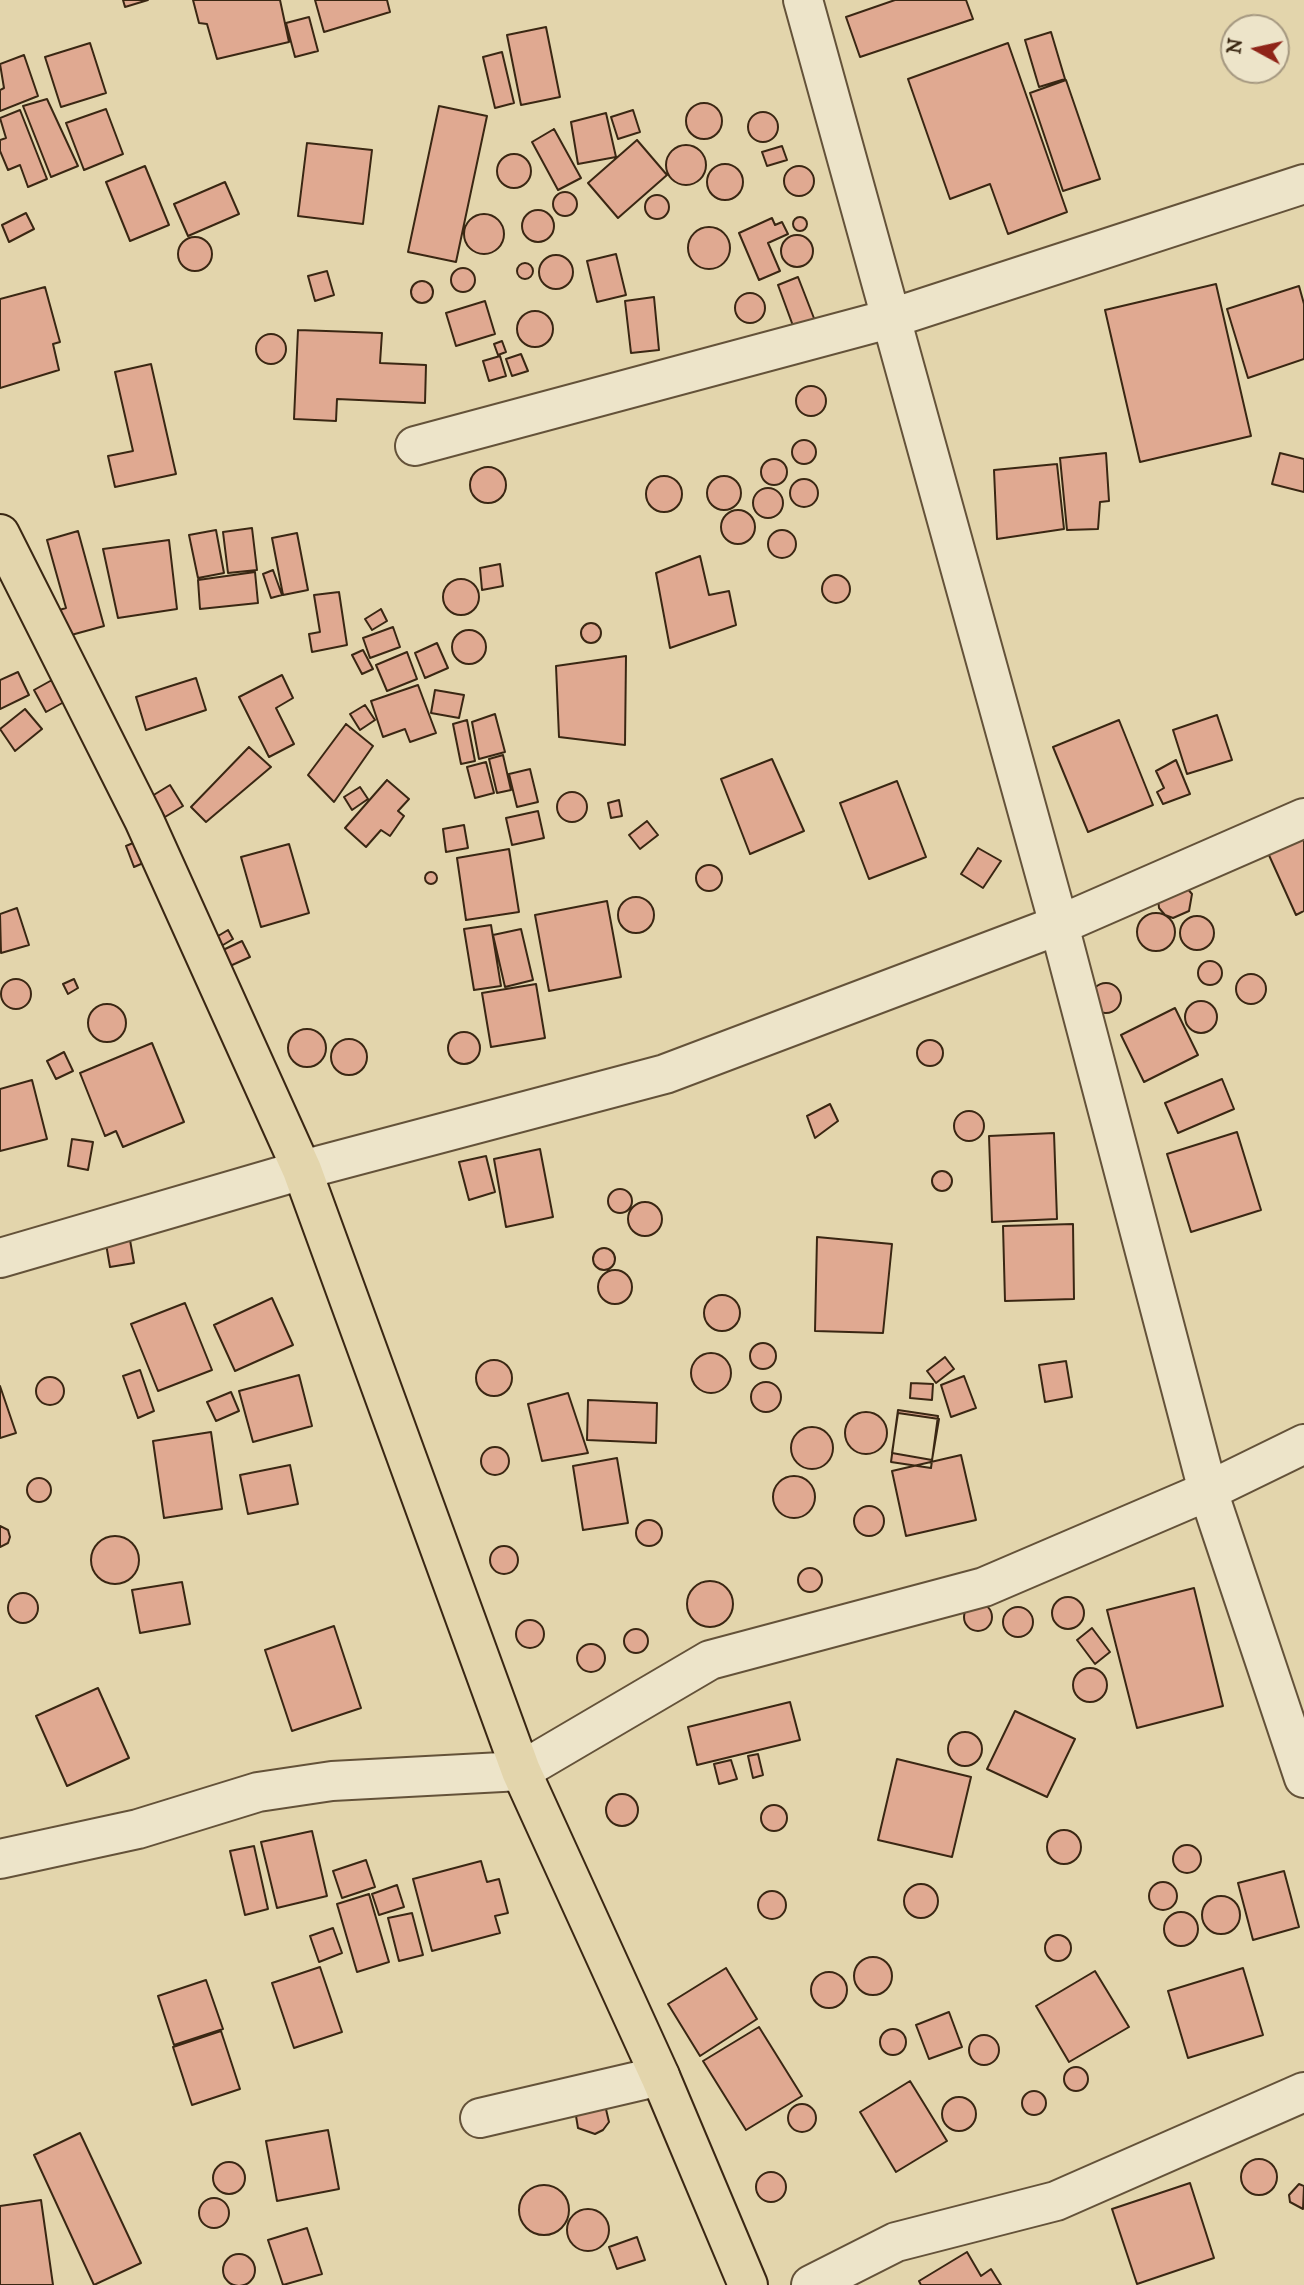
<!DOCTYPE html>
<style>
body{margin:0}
#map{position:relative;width:1304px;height:2285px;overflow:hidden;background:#e3d5ac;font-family:"IM FELL DW Pica",serif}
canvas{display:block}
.north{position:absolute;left:1220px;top:14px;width:70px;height:70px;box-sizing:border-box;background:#ede4c9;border:2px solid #a59880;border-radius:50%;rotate:278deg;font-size:19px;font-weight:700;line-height:28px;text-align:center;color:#3a2713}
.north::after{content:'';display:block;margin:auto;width:24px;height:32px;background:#8f2418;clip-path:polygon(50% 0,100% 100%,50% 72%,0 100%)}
</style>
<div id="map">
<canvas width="1304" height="2285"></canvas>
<div class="north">N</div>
</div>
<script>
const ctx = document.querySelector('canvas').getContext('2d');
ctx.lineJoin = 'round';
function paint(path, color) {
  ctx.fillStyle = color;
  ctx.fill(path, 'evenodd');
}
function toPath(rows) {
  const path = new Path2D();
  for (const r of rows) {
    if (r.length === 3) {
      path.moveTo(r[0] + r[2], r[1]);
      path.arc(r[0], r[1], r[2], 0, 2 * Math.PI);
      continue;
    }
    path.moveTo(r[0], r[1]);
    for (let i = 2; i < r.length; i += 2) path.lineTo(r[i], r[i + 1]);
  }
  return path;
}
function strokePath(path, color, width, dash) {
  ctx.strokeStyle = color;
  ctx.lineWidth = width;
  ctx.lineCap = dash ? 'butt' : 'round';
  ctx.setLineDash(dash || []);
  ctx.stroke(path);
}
const building = toPath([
 [123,0,148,0,125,7,123,0],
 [193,0,280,0,289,42,217,59,207,24,199,23,193,0],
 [315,0,387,0,390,12,324,32,315,0],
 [895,0,966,0,973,19,860,57,846,17,895,0],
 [309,17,318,51,295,57,286,23,309,17],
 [546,27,560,97,521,105,507,35,546,27],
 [1051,32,1065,79,1039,87,1025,40,1051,32],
 [90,43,106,93,61,107,45,57,90,43],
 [1008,43,1067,212,1008,234,990,184,950,199,908,79,1008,43],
 [502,52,514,103,495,108,483,57,502,52],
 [24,55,38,96,0,111,0,90,4,88,0,64,24,55],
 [1066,80,1100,179,1063,191,1030,93,1066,80],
 [47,99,78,166,51,177,23,106,47,99],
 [704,121,18],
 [439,106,487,116,456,262,408,252,439,106],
 [106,109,123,154,84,170,66,123,106,109],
 [20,110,47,179,28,187,20,165,8,170,0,151,0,140,6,138,0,118,20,110],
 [633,110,640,132,618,139,611,117,633,110],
 [763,127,15],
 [606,113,616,157,578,164,571,122,606,113],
 [554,129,581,178,558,190,532,142,554,129],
 [637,140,667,175,618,218,588,183,637,140],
 [307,143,372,150,363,224,298,216,307,143],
 [686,165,20],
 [782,146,787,160,767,166,762,152,782,146],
 [514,171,17],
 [725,182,18],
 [145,166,169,225,130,241,106,182,145,166],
 [799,181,15],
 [225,182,239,214,188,236,174,204,225,182],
 [565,204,12],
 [657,207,12],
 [538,226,16],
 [26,213,34,229,9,242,2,225,26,213],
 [484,234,20],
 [800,224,7],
 [772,218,775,225,782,222,788,234,768,243,780,271,759,280,739,233,772,218],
 [709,248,21],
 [797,251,16],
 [195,254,17],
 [616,254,626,295,597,302,587,261,616,254],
 [556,272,17],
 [525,271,8],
 [463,280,12],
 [327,271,334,295,315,301,308,276,327,271],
 [798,277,817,326,796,334,778,285,798,277],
 [422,292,11],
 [1216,284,1251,436,1140,462,1105,310,1216,284],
 [1299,286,1304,304,1304,359,1248,378,1227,309,1299,286],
 [45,287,60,342,53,344,59,370,0,388,0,299,45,287],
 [750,308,15],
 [654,297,659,350,631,353,625,301,654,297],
 [485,301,495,334,456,346,446,313,485,301],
 [535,329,18],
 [298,330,382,333,380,363,426,365,425,403,337,399,336,421,294,419,298,330],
 [271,349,15],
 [502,341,506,352,498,355,494,344,502,341],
 [521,354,528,371,512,376,506,359,521,354],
 [500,356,506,376,489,381,483,361,500,356],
 [151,364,176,474,115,487,108,456,133,451,115,372,151,364],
 [811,401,15],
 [804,452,12],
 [1106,453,1109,501,1100,502,1098,529,1067,530,1060,458,1106,453],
 [1280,453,1304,459,1304,492,1272,484,1280,453],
 [774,472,13],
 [1057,464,1064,529,997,539,994,470,1057,464],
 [488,485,18],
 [724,493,17],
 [664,494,18],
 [804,493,14],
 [768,503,15],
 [738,527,17],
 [252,528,257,570,228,573,223,532,252,528],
 [216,530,224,573,198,578,189,535,216,530],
 [782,544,14],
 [78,531,104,626,53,640,46,614,66,608,47,540,78,531],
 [297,533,308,590,283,595,272,538,297,533],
 [169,540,177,609,118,618,103,549,169,540],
 [700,556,709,595,729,591,736,625,670,648,656,573,700,556],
 [500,564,503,586,482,590,480,568,500,564],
 [273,570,282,595,271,598,263,574,273,570],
 [255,572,258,603,200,609,198,580,255,572],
 [836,589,14],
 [461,597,18],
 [339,592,347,645,312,652,309,634,320,632,314,595,339,592],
 [381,609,387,621,372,630,365,619,381,609],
 [591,633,10],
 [393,627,400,647,370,658,363,638,393,627],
 [469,647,17],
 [437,643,448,668,425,678,415,653,437,643],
 [363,650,373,669,362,674,352,655,363,650],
 [407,652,417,679,387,691,376,665,407,652],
 [626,656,625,745,559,737,556,666,626,656],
 [18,672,29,695,0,709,0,680,18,672],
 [282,675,293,698,276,708,294,744,269,757,239,697,282,675],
 [196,678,206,710,146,730,136,697,196,678],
 [52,680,64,702,46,712,34,690,52,680],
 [418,685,436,733,410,742,405,729,383,737,371,701,418,685],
 [435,690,464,695,459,718,431,713,435,690],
 [365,705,375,720,360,730,350,714,365,705],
 [25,709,42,729,15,751,0,729,25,709],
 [495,714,505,752,479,759,472,722,495,714],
 [1217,715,1232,760,1187,774,1173,730,1217,715],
 [467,720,475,761,461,764,453,724,467,720],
 [1119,720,1153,805,1088,832,1053,747,1119,720],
 [346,724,373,746,334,802,308,775,346,724],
 [249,747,271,767,206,822,191,807,249,747],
 [503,755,511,790,497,793,489,759,503,755],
 [772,759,804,831,750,854,721,779,772,759],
 [1176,760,1190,794,1163,804,1157,792,1164,788,1156,771,1176,760],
 [486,762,494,793,475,798,467,767,486,762],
 [530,769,538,802,517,807,509,774,530,769],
 [387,780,409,799,398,811,404,816,390,836,381,830,366,847,345,828,387,780],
 [897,781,926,857,869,879,840,803,897,781],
 [170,785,183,806,165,817,152,796,170,785],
 [360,787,368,799,352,810,344,797,360,787],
 [572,807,15],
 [619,800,622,816,611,818,608,803,619,800],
 [538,811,544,838,512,845,506,818,538,811],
 [647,821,658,835,640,849,629,835,647,821],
 [464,825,468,848,446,852,443,829,464,825],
 [1304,825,1304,911,1296,915,1263,842,1304,825],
 [140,840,148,861,134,867,126,846,140,840],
 [289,844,309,913,261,927,241,857,289,844],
 [978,848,1001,861,983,888,961,874,978,848],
 [509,849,519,912,466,920,457,858,509,849],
 [709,878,13],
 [431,878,6],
 [1186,887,1192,894,1189,911,1173,918,1165,915,1159,908,1158,899,1186,887],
 [636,915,18],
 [607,901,621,977,549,991,535,915,607,901],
 [17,908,29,945,1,953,0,914,17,908],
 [1156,932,19],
 [1197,933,17],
 [491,925,501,986,474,990,464,929,491,925],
 [521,929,533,980,505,987,493,935,521,929],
 [228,930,233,939,218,948,213,939,228,930],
 [242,941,250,957,230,966,223,950,242,941],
 [1210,973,12],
 [1251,989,15],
 [16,994,15],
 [74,979,78,988,68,994,63,984,74,979],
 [1106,998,15],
 [536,984,545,1038,491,1047,482,993,536,984],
 [1201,1017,16],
 [107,1023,19],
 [1175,1008,1198,1055,1144,1082,1121,1035,1175,1008],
 [307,1048,19],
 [464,1048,16],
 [349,1057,18],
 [930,1053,13],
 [152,1043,184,1122,123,1147,116,1131,105,1136,80,1073,152,1043],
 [64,1052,73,1071,56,1079,47,1061,64,1052],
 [1222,1079,1234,1109,1178,1133,1165,1103,1222,1079],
 [32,1080,47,1139,0,1151,0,1089,32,1080],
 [830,1104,838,1121,815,1138,807,1116,830,1104],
 [969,1126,15],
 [1237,1132,1261,1210,1191,1232,1167,1154,1237,1132],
 [1054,1133,1057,1219,992,1222,989,1136,1054,1133],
 [72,1139,93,1142,88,1170,68,1166,72,1139],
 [540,1149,553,1217,506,1227,494,1159,540,1149],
 [486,1156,495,1192,469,1200,459,1162,486,1156],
 [942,1181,10],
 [620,1201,12],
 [645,1219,17],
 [1073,1224,1074,1299,1005,1301,1003,1226,1073,1224],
 [817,1237,892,1244,883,1333,815,1331,817,1237],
 [130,1240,134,1263,110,1267,106,1244,130,1240],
 [604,1259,11],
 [615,1287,17],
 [722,1313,18],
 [272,1298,293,1345,235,1371,214,1325,272,1298],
 [185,1303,212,1370,158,1391,131,1324,185,1303],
 [763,1356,13],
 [711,1373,20],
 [945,1357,954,1369,936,1383,927,1371,945,1357],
 [494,1378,18],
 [1066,1361,1072,1397,1045,1402,1039,1365,1066,1361],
 [140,1370,154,1411,138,1418,123,1376,140,1370],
 [299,1375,312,1426,253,1442,239,1391,299,1375],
 [964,1376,976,1408,951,1417,941,1385,964,1376],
 [50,1391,14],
 [766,1397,15],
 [911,1383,933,1384,932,1400,910,1398,911,1383],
 [0,1386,16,1433,0,1438,0,1386],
 [231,1392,239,1411,216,1421,207,1402,231,1392],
 [568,1393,588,1453,542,1461,528,1404,568,1393],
 [588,1400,657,1403,656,1443,587,1440,588,1400],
 [898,1410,938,1416,931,1468,891,1462,898,1410],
 [866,1433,21],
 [898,1413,939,1419,932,1460,892,1453,898,1413],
 [812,1448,21],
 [211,1432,222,1509,164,1518,153,1441,211,1432],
 [495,1461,14],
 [961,1455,976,1520,906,1536,892,1471,961,1455],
 [617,1458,628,1523,583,1530,573,1466,617,1458],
 [290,1465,298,1504,248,1514,240,1475,290,1465],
 [794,1497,21],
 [39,1490,12],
 [869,1521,15],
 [649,1533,13],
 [0,1526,8,1530,10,1537,8,1543,0,1547,0,1526],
 [115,1560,24],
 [504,1560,14],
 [810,1580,12],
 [710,1604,23],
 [182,1582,190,1624,140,1633,132,1590,182,1582],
 [1194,1588,1223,1706,1137,1728,1107,1610,1194,1588],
 [23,1608,15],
 [1068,1613,16],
 [978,1617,14],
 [1018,1622,15],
 [530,1634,14],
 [334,1626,361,1708,292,1731,265,1650,334,1626],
 [1092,1628,1110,1652,1095,1664,1077,1640,1092,1628],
 [636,1641,12],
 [591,1658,14],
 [1090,1685,17],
 [98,1688,129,1758,67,1786,36,1716,98,1688],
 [790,1702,800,1740,697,1765,688,1727,790,1702],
 [1015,1711,1075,1739,1047,1797,987,1769,1015,1711],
 [965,1749,17],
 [758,1754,763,1775,753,1778,748,1756,758,1754],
 [897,1759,971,1777,952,1857,878,1840,897,1759],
 [731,1760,737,1779,719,1784,714,1764,731,1760],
 [622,1810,16],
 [774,1818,13],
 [1064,1847,17],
 [312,1831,327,1896,277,1908,261,1842,312,1831],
 [1187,1859,14],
 [254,1846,268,1909,245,1915,230,1851,254,1846],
 [366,1860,375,1887,342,1898,333,1871,366,1860],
 [481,1861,487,1882,499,1879,508,1913,495,1916,500,1933,432,1951,413,1879,481,1861],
 [1284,1871,1299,1927,1253,1940,1238,1883,1284,1871],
 [1163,1896,14],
 [921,1901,17],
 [397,1885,404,1907,379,1915,372,1894,397,1885],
 [772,1905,14],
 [369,1894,389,1962,357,1972,337,1904,369,1894],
 [1221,1915,19],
 [1181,1929,17],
 [412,1913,423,1955,399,1961,388,1918,412,1913],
 [333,1928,342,1953,319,1962,310,1936,333,1928],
 [1058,1948,13],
 [873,1976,19],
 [320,1967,342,2032,294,2048,272,1983,320,1967],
 [726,1968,757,2019,700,2056,668,2004,726,1968],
 [1243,1968,1263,2035,1188,2058,1168,1991,1243,1968],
 [1095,1971,1129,2027,1069,2062,1036,2006,1095,1971],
 [829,1990,18],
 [206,1980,223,2029,174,2045,158,1996,206,1980],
 [949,2012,962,2047,929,2059,916,2025,949,2012],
 [759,2027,802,2096,746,2130,703,2061,759,2027],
 [893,2042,13],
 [221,2031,240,2089,192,2105,173,2047,221,2031],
 [984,2050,15],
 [1076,2079,12],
 [910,2081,947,2141,896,2172,860,2112,910,2081],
 [1034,2103,12],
 [959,2114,17],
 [802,2118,14],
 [605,2105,609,2122,603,2130,595,2134,578,2128,575,2110,605,2105],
 [328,2130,339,2189,277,2201,266,2141,328,2130],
 [80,2133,141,2263,94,2285,34,2155,80,2133],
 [1259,2177,18],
 [229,2178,16],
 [771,2187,15],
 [1190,2183,1214,2258,1137,2284,1112,2209,1190,2183],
 [1299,2184,1304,2186,1303,2209,1290,2202,1289,2195,1299,2184],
 [544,2210,25],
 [214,2213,15],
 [41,2200,53,2285,0,2285,0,2206,41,2200],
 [588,2230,21],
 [307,2228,322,2274,283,2285,268,2240,307,2228],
 [637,2237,645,2260,617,2269,609,2247,637,2237],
 [967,2252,981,2276,991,2269,1001,2285,921,2285,919,2281,967,2252],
 [239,2270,16]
]);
const minor = toPath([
 [803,0,1059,925,1208,1491,1304,1778],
 [415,446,889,319,1304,184],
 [0,1258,302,1170,665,1074,1059,925,1304,818],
 [0,1859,138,1829,258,1792,332,1781,521,1771,710,1660,984,1587,1208,1491,1304,1444],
 [480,2118,660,2076],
 [811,2285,896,2242,1056,2201,1304,2092]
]);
const major = toPath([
 [0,534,144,820,302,1170,521,1771,660,2076,748,2285]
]);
paint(building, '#e0a991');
strokePath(building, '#3a2713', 2);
strokePath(minor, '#645239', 42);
strokePath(major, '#3a2713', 42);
strokePath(minor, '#ede4c9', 38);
strokePath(major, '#e3d5ac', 38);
</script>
